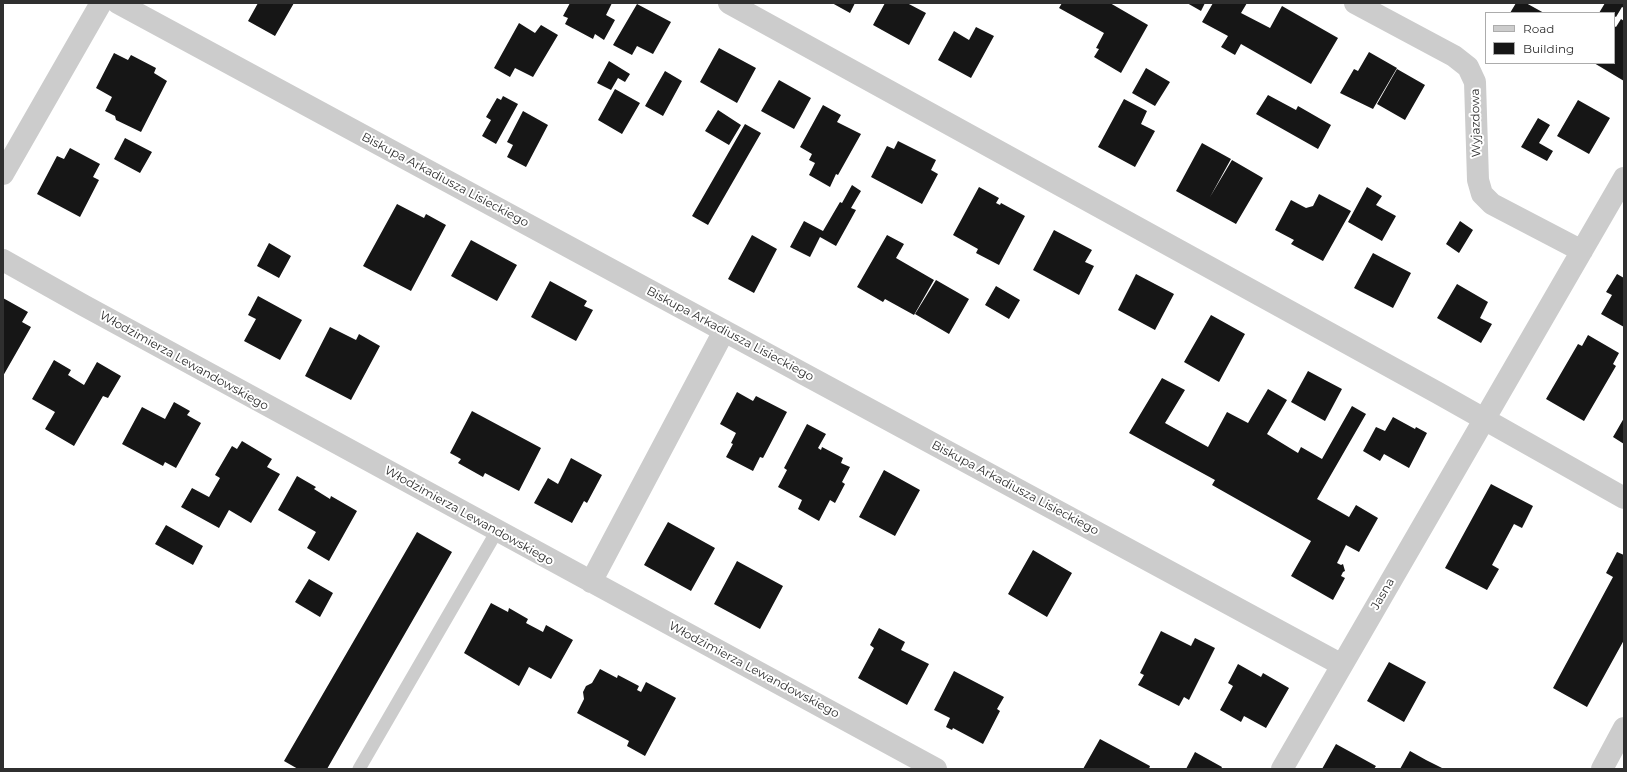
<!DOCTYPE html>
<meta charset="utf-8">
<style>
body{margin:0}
#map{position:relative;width:1627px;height:772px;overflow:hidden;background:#fff;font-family:Montserrat,sans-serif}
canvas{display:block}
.frame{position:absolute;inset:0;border:4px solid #2f2f2f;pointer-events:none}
.legend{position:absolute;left:1485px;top:12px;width:130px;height:52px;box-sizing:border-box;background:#fff;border:1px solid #acacac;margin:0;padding:5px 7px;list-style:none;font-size:12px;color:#2f2f2f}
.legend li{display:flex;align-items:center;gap:8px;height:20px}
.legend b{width:20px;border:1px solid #acacac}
</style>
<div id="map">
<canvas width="1627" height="772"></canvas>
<div class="frame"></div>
<ul class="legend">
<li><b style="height:5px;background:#ccc"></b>Road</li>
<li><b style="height:11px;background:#161616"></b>Building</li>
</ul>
</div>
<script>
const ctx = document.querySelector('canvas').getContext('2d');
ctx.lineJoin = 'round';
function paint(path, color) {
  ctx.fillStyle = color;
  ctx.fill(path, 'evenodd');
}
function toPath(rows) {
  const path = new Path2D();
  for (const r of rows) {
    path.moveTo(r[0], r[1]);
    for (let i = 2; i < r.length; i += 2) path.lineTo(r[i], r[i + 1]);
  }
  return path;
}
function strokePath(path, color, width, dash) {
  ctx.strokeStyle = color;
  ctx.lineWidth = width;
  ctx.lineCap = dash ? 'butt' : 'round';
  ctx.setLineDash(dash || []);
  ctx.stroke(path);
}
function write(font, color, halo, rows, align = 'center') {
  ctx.font = font + ' Montserrat,sans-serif';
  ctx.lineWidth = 4;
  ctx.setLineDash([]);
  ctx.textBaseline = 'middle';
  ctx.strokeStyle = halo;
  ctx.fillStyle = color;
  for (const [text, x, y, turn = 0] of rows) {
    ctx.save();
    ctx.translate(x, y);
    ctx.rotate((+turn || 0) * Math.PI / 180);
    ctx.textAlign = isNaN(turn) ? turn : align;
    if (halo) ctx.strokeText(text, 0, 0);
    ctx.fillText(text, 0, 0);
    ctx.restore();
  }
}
const building = toPath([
 [258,3,294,3,275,36,248,21],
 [570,3,612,3,606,15,615,20,604,40,595,34,593,39,565,24,568,18,563,16],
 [832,3,855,3,850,13],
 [885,3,907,3,926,13,909,45,873,25],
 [1062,3,1110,3,1148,25,1121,73,1094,57,1099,49,1096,48,1104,33,1059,8],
 [1187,3,1205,3,1201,11],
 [1213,3,1247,3,1241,13,1270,28,1282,6,1338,38,1311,84,1241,44,1235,55,1221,47,1228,36,1202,22],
 [1516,3,1526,3,1544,13,1510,13],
 [1605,3,1624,3,1624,8,1622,7,1616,17,1614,16,1614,13,1599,13],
 [637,4,671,22,653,54,637,46,632,55,613,45],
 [1621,19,1624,21,1624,81,1594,63,1614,63,1614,26,1616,27],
 [519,23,535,33,541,25,558,35,533,77,515,68,510,77,494,68],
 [976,27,994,36,971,78,938,60,954,31,969,40],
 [719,48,756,68,737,103,700,82],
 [1369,52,1397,68,1373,109,1340,93,1354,69,1358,71],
 [114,53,128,60,131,55,156,68,154,73,167,81,141,132,116,120,115,116,105,111,112,97,96,88],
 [609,61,630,74,625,82,618,78,611,90,597,83],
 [1146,68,1170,82,1155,106,1132,93],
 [1397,69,1425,85,1405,120,1377,104],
 [665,71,682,81,663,116,645,106],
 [779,80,811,98,794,129,761,111],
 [615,89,640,103,622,134,598,120],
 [1268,95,1296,110,1298,106,1331,125,1318,149,1256,114],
 [503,96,518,104,496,144,482,136,491,120,486,117,497,98,501,100],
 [1124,99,1147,111,1141,124,1155,131,1135,167,1098,147],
 [1578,100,1610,118,1589,154,1557,136],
 [823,105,841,115,837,122,861,134,838,175,836,174,830,187,809,175,815,163,809,160,812,154,800,147],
 [718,110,741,125,729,145,705,131],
 [523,111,548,125,526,167,507,157,513,145,507,142],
 [1538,118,1550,125,1539,143,1553,151,1547,161,1521,147],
 [745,124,761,133,708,225,692,216],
 [125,138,152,152,140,173,114,159],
 [898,141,936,160,931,170,938,174,922,204,871,177,887,146,894,149],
 [1202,143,1231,159,1210,197,1232,160,1263,178,1236,224,1176,191],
 [70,148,100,164,93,177,99,180,80,217,37,194,57,156,64,159],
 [852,185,861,191,851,208,856,210,836,246,820,237,810,257,790,247,804,221,823,231,840,202,842,203],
 [979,187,999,198,996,203,1000,205,1001,203,1025,216,999,265,976,253,978,249,953,235],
 [1367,187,1382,196,1376,205,1396,216,1382,241,1348,222],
 [1319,194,1351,211,1323,261,1291,244,1294,240,1275,230,1291,200,1306,208,1313,206],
 [397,204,424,218,426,214,446,225,411,291,363,266],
 [1460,221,1473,230,1459,253,1446,244],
 [1054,230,1092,250,1085,262,1094,266,1079,295,1033,270],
 [752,235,777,249,754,293,728,279],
 [887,235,904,244,896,258,934,280,914,315,885,299,883,302,857,287],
 [471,240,517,265,497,301,451,276],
 [269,243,291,256,279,278,257,266],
 [1373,253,1411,273,1393,308,1354,288],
 [1136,274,1174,294,1155,330,1118,310],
 [1617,274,1624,278,1624,327,1601,314,1612,295,1606,292],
 [936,280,969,299,949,334,915,314],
 [550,281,587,301,584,306,593,310,576,341,531,317],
 [1457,284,1488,302,1480,318,1492,324,1481,343,1437,318],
 [996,286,1020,300,1009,319,985,305],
 [258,296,302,320,280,360,244,341,256,319,248,315],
 [3,298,28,312,22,322,31,327,3,376],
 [1211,315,1245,334,1219,382,1184,362],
 [330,327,356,340,359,334,380,346,351,400,305,376],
 [1588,335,1619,353,1613,364,1616,366,1584,421,1546,399,1578,344,1582,346],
 [54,360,71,370,68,375,84,385,97,362,121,376,108,398,103,396,74,446,45,429,55,412,32,399],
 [1308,371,1342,389,1325,421,1291,402],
 [1162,378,1185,390,1165,423,1208,447,1227,412,1248,423,1268,389,1287,400,1267,434,1298,453,1301,447,1322,459,1352,406,1366,414,1317,499,1349,517,1356,505,1378,518,1359,552,1346,545,1337,563,1341,565,1343,564,1345,571,1343,572,1341,576,1345,578,1333,600,1291,576,1311,541,1212,485,1215,480,1129,433],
 [737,392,753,401,756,396,787,412,763,458,760,457,753,471,726,457,733,444,731,443,736,433,720,424],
 [174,402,190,411,187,415,201,423,176,468,165,462,163,466,122,444,142,407,165,419],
 [472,411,541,448,519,491,485,473,483,477,458,463,461,459,450,453],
 [1393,417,1415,429,1416,427,1427,433,1409,468,1384,454,1380,461,1363,451,1376,427,1385,431],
 [1624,418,1624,444,1613,437],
 [807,424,826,434,818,448,821,450,822,447,843,458,841,463,850,467,842,482,845,484,835,503,830,500,819,521,798,509,802,500,778,487,787,470,784,468],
 [242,441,272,459,267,467,280,474,251,523,229,510,219,528,181,507,192,488,209,497,220,478,215,475,232,446,237,449],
 [571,458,602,475,587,503,584,501,572,523,534,503,548,478,558,484],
 [884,470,920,490,895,536,859,517],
 [297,476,316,487,314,489,330,499,331,496,357,511,329,561,307,548,316,532,278,510],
 [1491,484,1533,506,1522,528,1514,524,1492,565,1499,569,1487,590,1445,568],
 [668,522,715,548,691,591,644,565],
 [166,525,203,546,193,565,155,544],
 [417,532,452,552,327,769,298,769,284,761],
 [1033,550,1072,573,1047,617,1008,594],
 [1617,552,1624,555,1624,640,1587,707,1553,688,1613,577,1606,573],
 [737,561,783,586,760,629,714,604],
 [309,579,333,593,320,617,295,602],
 [491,603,508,612,509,608,528,619,526,623,543,632,546,625,573,640,551,679,529,667,519,686,464,653],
 [879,628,905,642,901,650,929,664,907,705,858,678,874,648,870,645],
 [1161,631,1191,646,1195,638,1215,648,1189,700,1184,697,1179,706,1138,685,1144,675,1140,673],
 [1389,662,1426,682,1404,722,1367,701],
 [1238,664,1261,677,1263,673,1289,688,1266,728,1244,716,1241,722,1220,710,1233,686,1228,683],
 [600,669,617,678,618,675,639,686,637,690,641,692,646,682,676,698,645,756,627,746,629,741,577,713,584,699,583,692,586,686,592,683],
 [954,671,1004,697,997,709,1000,711,983,744,953,728,952,730,946,727,950,718,934,710],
 [1100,739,1150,766,1149,769,1083,769],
 [1336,744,1376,766,1374,769,1322,769],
 [1410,751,1426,760,1444,769,1400,769],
 [1195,752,1222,767,1221,769,1186,769]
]);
const lane = toPath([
 [359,769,497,531]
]);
const street = toPath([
 [118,3,1342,665],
 [729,3,1438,393,1624,498],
 [1355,3,1454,56,1468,67,1475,82,1478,180,1482,194,1492,204,1582,251],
 [3,174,101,3],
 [3,260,83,305,936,769],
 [591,582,724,331],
 [1282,769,1624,178],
 [1602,769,1624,728]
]);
const streetNames = [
 ["Wyjazdowa",1476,123,-91],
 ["Biskupa Arkadiusza Lisieckiego",445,180,28],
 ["Biskupa Arkadiusza Lisieckiego",730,334,28],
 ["Włodzimierza Lewandowskiego",184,361,29],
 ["Biskupa Arkadiusza Lisieckiego",1015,488,28],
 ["Włodzimierza Lewandowskiego",469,516,29],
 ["Jasna",1383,594,-60],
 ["Włodzimierza Lewandowskiego",754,670,28]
];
paint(building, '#161616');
strokePath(lane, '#ccc', 13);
strokePath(street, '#ccc', 22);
write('12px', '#2f2f2f', '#fff', streetNames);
</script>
